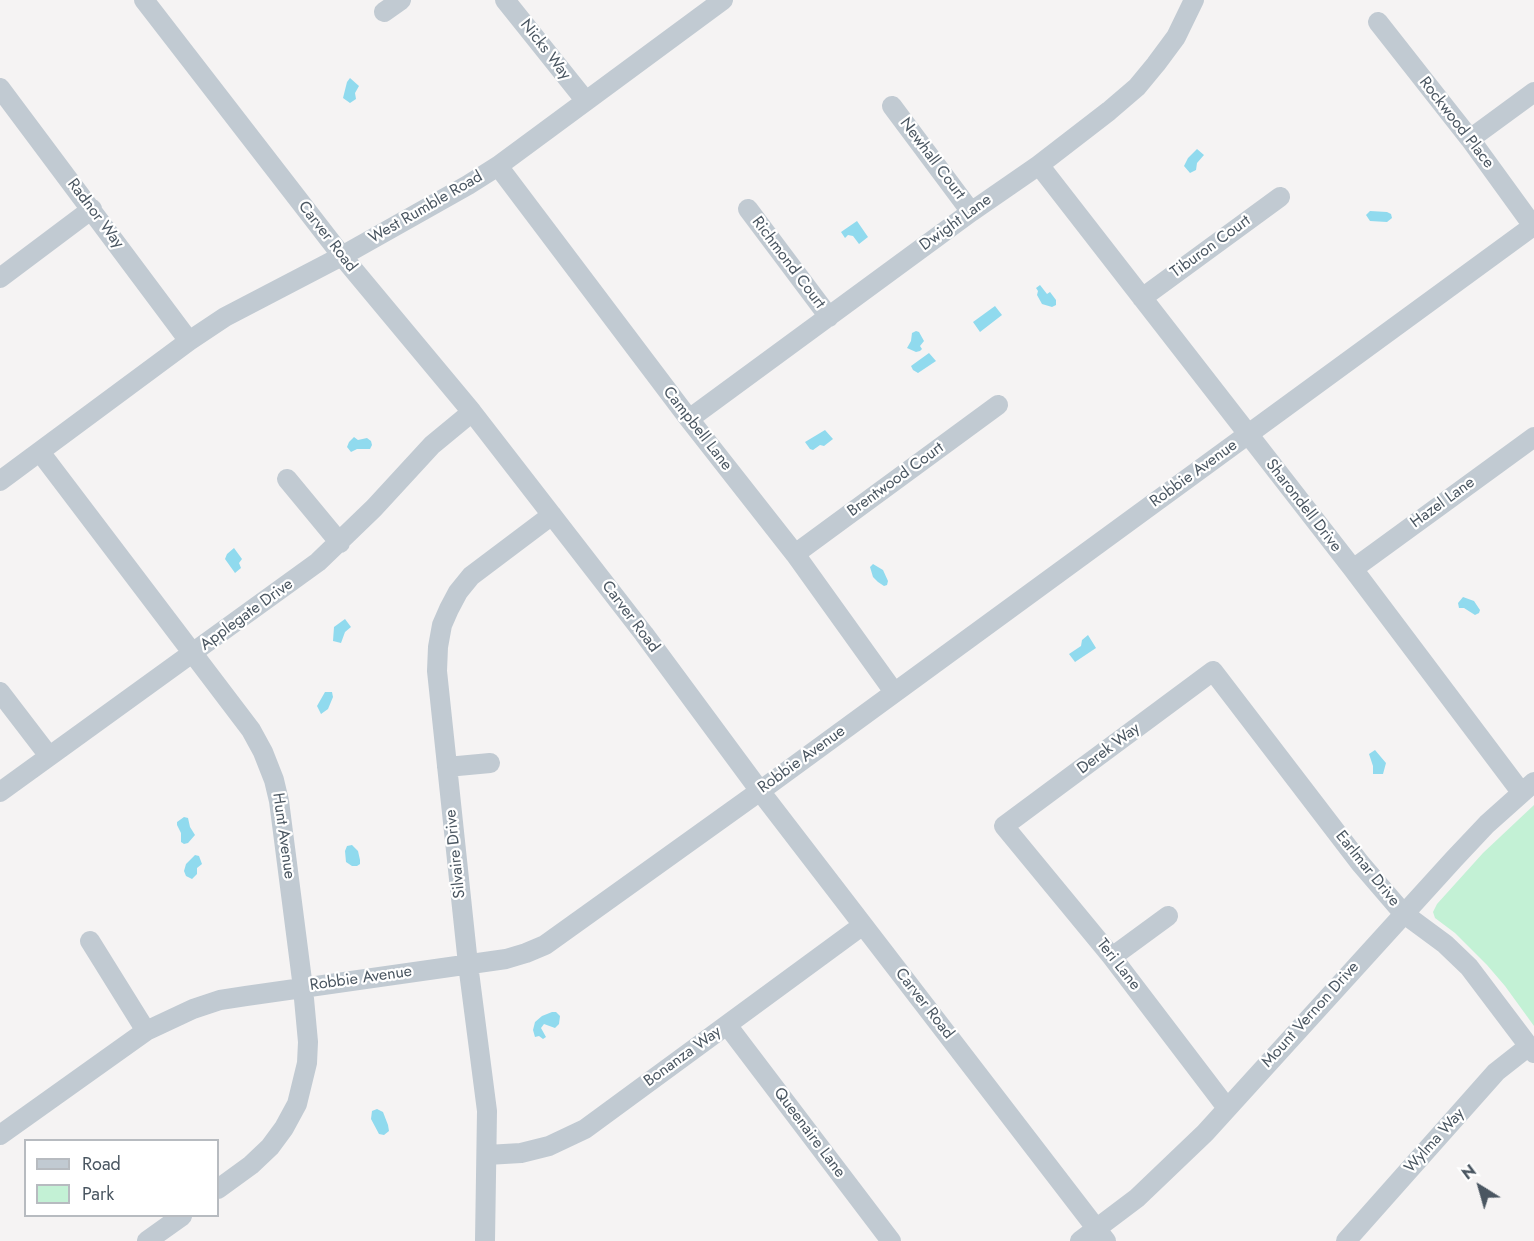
<!DOCTYPE html>
<style>
body{margin:0}
#map{position:relative;width:1534px;height:1241px;overflow:hidden;background:#f5f3f3;font-family:Jost,sans-serif}
canvas{display:block}
.legend{position:absolute;left:24px;top:1139px;width:195px;height:78px;box-sizing:border-box;background:#fff;border:2px solid #b7bbc0;margin:0;padding:8px 10px;list-style:none;font-size:18px;color:#4a5661}
.legend li{display:flex;align-items:center;gap:12px;height:30px}
.legend b{width:30px;border:2px solid #b7bbc0}
.north{position:absolute;left:1450px;top:1157px;width:60px;height:60px;-webkit-text-stroke:4px #fff;paint-order:stroke;rotate:323deg;font-size:16px;font-weight:700;line-height:24px;text-align:center;color:#4a5661}
.north::after{content:'';display:block;margin:auto;width:21px;height:27px;background:#4a5661;clip-path:polygon(50% 0,100% 100%,50% 72%,0 100%)}
</style>
<div id="map">
<canvas width="1534" height="1241"></canvas>
<ul class="legend">
<li><b style="height:8px;background:#c1cad2"></b>Road</li>
<li><b style="height:16px;background:#c3f1d5"></b>Park</li>
</ul>
<div class="north">N</div>
</div>
<script>
const ctx = document.querySelector('canvas').getContext('2d');
ctx.lineJoin = 'round';
function paint(path, color) {
  ctx.fillStyle = color;
  ctx.fill(path, 'evenodd');
}
function toPath(rows) {
  const path = new Path2D();
  for (const r of rows) {
    path.moveTo(r[0], r[1]);
    for (let i = 2; i < r.length; i += 2) path.lineTo(r[i], r[i + 1]);
  }
  return path;
}
function strokePath(path, color, width, dash) {
  ctx.strokeStyle = color;
  ctx.lineWidth = width;
  ctx.lineCap = dash ? 'butt' : 'round';
  ctx.setLineDash(dash || []);
  ctx.stroke(path);
}
function write(font, color, halo, rows, align = 'center') {
  ctx.font = font + ' Jost,sans-serif';
  ctx.lineWidth = 4.5;
  ctx.setLineDash([]);
  ctx.textBaseline = 'middle';
  ctx.strokeStyle = halo;
  ctx.fillStyle = color;
  for (const [text, x, y, turn = 0] of rows) {
    ctx.save();
    ctx.translate(x, y);
    ctx.rotate((+turn || 0) * Math.PI / 180);
    ctx.textAlign = isNaN(turn) ? turn : align;
    if (halo) ctx.strokeText(text, 0, 0);
    ctx.fillText(text, 0, 0);
    ctx.restore();
  }
}
const green = toPath([
 [1534,805,1534,1026,1505,986,1487,965,1455,933,1435,918,1433,912,1437,904,1483,853]
]);
const water = toPath([
 [350,78,359,86,355,93,356,99,350,103,343,98,347,82],
 [1197,149,1204,155,1197,163,1196,170,1190,173,1184,166,1188,158],
 [1370,211,1387,212,1391,214,1392,218,1387,222,1370,221,1366,215],
 [857,221,868,237,859,244,853,236,848,235,845,238,841,232],
 [1040,285,1047,294,1050,292,1056,300,1056,305,1052,307,1042,304,1037,295,1038,291,1036,288],
 [995,306,1002,315,980,332,973,322],
 [916,331,919,332,924,341,920,346,922,349,920,351,916,352,907,348,911,341,912,333],
 [929,353,936,361,918,373,913,370,911,366],
 [825,430,833,439,824,446,820,445,813,450,810,449,805,442],
 [354,437,358,440,367,438,371,441,372,445,370,449,357,449,351,452,347,447,349,442],
 [234,548,242,559,239,563,241,568,235,573,225,559,227,554],
 [873,564,883,570,888,581,887,585,884,586,878,582,873,577,870,567],
 [1463,597,1474,601,1480,610,1479,613,1475,615,1464,608,1459,608,1458,603],
 [345,619,351,627,345,632,341,643,333,641,334,627],
 [1088,635,1096,648,1075,662,1069,654,1081,646,1082,640],
 [325,692,332,692,333,697,328,709,321,714,317,706],
 [1375,750,1386,763,1383,774,1373,774,1373,766,1369,754],
 [184,817,188,818,190,827,195,835,188,843,184,844,181,842,181,833,177,825,177,822],
 [352,845,358,851,360,860,360,864,357,866,352,866,346,862,345,851,347,846],
 [195,855,199,856,202,864,197,868,197,874,192,879,186,876,184,871,186,864],
 [552,1012,556,1012,560,1016,559,1024,555,1028,544,1024,541,1028,546,1037,543,1039,539,1036,535,1037,533,1030,535,1022,542,1016],
 [377,1109,383,1112,388,1125,389,1131,384,1135,379,1134,371,1119,372,1111]
]);
const minor = toPath([
 [144,0,342,256,472,412,644,634,760,791,1106,1241],
 [505,0,585,100],
 [384,12,401,0],
 [0,88,189,341],
 [892,106,971,212],
 [1470,139,1534,92],
 [1039,165,1353,569,1521,792],
 [498,166,689,419,795,554,894,692],
 [748,209,829,317],
 [0,278,92,209],
 [1142,298,1280,197],
 [689,419,971,212,1039,165,1109,111,1137,87,1156,64,1176,37,1194,0],
 [40,452,251,730,263,752,274,780,279,801,303,988,308,1042,307,1063,297,1104,284,1128,270,1147,251,1165,218,1189],
 [287,479,340,543],
 [0,481,189,341,225,317,342,256,468,185,498,166,723,0],
 [795,554,998,405],
 [1353,569,1534,437],
 [0,692,49,756],
 [447,767,490,763],
 [0,792,318,562,374,508,432,445,472,412],
 [90,941,146,1031],
 [1112,957,1168,916],
 [727,1025,891,1241],
 [1227,1108,1112,957,1004,826,1213,671,1360,863,1403,913,1445,944,1469,967,1534,1053],
 [0,1135,146,1031,193,1009,220,1000,246,996,506,959,526,953,545,945,760,791,1533,226,1470,139,1378,22],
 [487,1155,521,1153,549,1146,585,1129,863,925],
 [147,1241,182,1216],
 [485,1241,487,1111,468,964,437,671,438,647,442,625,449,609,458,592,471,576,552,515],
 [1080,1241,1137,1198,1205,1133,1454,859,1487,824,1534,782],
 [1346,1241,1496,1072,1529,1046]
]);
const streetNames = [
 ["Nicks Way",545,50,52],
 ["Rockwood Place",1456,123,52],
 ["Newhall Court",932,159,53],
 ["West Rumble Road",426,208,-30],
 ["Radnor Way",95,214,53],
 ["Dwight Lane",956,223,-36],
 ["Carver Road",327,237,52],
 ["Tiburon Court",1211,247,-36],
 ["Richmond Court",788,263,53],
 ["Campbell Lane",697,429,52],
 ["Robbie Avenue",1194,474,-36],
 ["Brentwood Court",896,480,-36],
 ["Hazel Lane",1443,503,-36],
 ["Sharondell Drive",1303,506,52],
 ["Applegate Drive",247,615,-36],
 ["Carver Road",630,617,53],
 ["Derek Way",1109,749,-37],
 ["Robbie Avenue",802,760,-36],
 ["Hunt Avenue",283,836,82],
 ["Silvaire Drive",456,854,-96],
 ["Earlmar Drive",1367,869,51],
 ["Teri Lane",1118,965,52],
 ["Robbie Avenue",361,979,-8],
 ["Carver Road",924,1004,52],
 ["Mount Vernon Drive",1311,1015,-48],
 ["Bonanza Way",683,1057,-36],
 ["Queenaire Lane",809,1133,53],
 ["Wylma Way",1435,1141,-48]
];
paint(green, '#c3f1d5');
paint(water, '#90daee');
strokePath(minor, '#c1cad2', 20);
write('16px', '#4a5661', '#fff', streetNames);
</script>
